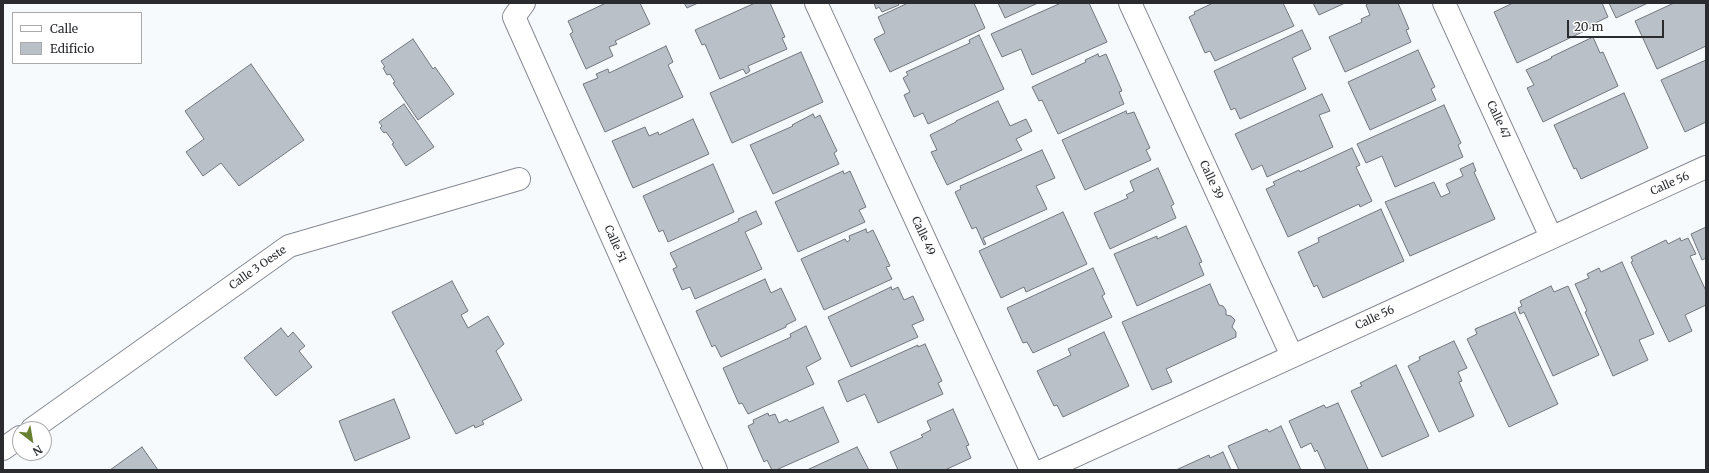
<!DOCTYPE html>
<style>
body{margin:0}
#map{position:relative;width:1709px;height:473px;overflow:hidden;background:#f7fafd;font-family:Merriweather,serif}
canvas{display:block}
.frame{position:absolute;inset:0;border:4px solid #292b2e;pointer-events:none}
.legend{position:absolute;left:12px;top:12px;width:130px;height:52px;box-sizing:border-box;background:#fff;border:1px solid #a9aaab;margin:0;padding:5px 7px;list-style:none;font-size:12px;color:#292b2e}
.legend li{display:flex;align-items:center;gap:8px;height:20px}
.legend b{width:20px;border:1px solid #a9aaab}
.north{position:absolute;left:12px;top:421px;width:40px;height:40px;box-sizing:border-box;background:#fff;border:1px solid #a9aaab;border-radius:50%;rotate:149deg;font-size:11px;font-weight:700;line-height:16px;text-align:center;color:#292b2e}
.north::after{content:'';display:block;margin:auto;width:14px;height:18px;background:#697f31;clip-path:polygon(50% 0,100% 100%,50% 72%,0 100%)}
.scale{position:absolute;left:1567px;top:20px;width:97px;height:18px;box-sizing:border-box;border:2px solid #292b2e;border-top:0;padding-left:5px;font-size:12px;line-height:14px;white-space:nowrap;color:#292b2e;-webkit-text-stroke:3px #fff;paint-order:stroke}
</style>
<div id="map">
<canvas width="1709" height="473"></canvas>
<div class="frame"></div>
<ul class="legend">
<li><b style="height:5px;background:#fff"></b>Calle</li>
<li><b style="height:11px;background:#bac0c8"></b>Edificio</li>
</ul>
<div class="north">N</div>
<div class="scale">20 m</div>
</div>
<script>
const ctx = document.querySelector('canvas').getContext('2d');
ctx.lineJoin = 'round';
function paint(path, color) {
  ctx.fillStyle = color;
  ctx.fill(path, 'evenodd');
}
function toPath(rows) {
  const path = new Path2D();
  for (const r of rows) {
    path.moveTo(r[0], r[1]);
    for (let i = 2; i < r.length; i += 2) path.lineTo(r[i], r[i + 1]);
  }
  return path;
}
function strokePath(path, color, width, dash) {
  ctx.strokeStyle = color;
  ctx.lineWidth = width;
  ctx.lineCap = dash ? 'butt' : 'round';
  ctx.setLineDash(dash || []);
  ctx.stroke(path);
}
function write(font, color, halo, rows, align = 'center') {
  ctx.font = font + ' Merriweather,serif';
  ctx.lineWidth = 3;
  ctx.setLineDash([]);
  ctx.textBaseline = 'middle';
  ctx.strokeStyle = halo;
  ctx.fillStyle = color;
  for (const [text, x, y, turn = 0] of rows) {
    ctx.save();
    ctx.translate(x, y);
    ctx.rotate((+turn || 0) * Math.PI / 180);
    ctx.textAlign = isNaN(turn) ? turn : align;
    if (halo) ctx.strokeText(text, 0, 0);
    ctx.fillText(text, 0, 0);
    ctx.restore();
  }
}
const building = toPath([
 [606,3,640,3,650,24,615,41,617,44,609,47,613,56,586,69,570,34,573,32,568,21,606,3],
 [684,3,698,3,687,8,684,3],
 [755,3,770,3,785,37,782,38,787,49,748,66,750,71,746,74,743,69,720,79,705,44,702,45,695,30,755,3],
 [874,3,898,3,899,5,882,12,879,7,876,9,874,3],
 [908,3,974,3,985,28,890,72,874,39,885,33,878,17,908,3],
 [998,3,1038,3,1005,18,998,3],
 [1061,3,1089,3,1107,42,1032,75,1021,49,1002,57,991,34,1061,3],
 [1213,3,1283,3,1294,26,1215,61,1210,51,1205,53,1189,17,1195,14,1194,12,1213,3],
 [1313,3,1345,3,1319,15,1313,3],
 [1369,3,1398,3,1409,29,1406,30,1411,42,1345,72,1329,37,1362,22,1361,19,1370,15,1366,5,1369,3],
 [1513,3,1602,3,1608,17,1591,25,1593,27,1517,63,1494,12,1513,3],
 [1609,3,1648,3,1616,18,1609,3],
 [1674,3,1706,3,1706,46,1657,69,1635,21,1674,3],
 [1302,30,1311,49,1292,58,1306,89,1240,119,1235,108,1231,110,1214,71,1302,30],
 [979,35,1004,89,928,124,923,113,914,117,904,95,910,92,903,78,908,75,906,72,970,43,969,40,979,35],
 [1593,37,1600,53,1603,52,1618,86,1543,122,1527,88,1534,85,1526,70,1552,58,1551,57,1593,37],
 [413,39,433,69,435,67,454,94,418,120,393,83,395,82,390,74,387,75,383,68,385,67,381,61,413,39],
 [666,46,673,62,668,65,683,97,605,132,583,84,598,78,596,74,608,69,609,73,666,46],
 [1418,50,1435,87,1431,89,1436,100,1370,130,1348,82,1418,50],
 [801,52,823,102,732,143,710,93,801,52],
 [1098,54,1099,57,1106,54,1122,91,1119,92,1124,104,1058,134,1042,100,1039,101,1032,87,1086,62,1085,60,1098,54],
 [1706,60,1706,122,1685,132,1661,80,1706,60],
 [251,64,304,140,239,186,221,163,203,176,186,152,204,139,185,111,251,64],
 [1624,93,1648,148,1581,179,1576,168,1574,169,1554,125,1624,93],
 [1322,94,1330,111,1319,115,1333,147,1267,177,1262,165,1252,170,1235,134,1322,94],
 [998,101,1010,126,1026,119,1032,131,1016,139,1022,150,947,185,931,152,937,150,930,135,956,122,956,121,998,101],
 [404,104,434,147,406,166,392,144,394,143,386,132,384,133,380,128,382,126,379,122,404,104],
 [1444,105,1461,143,1458,145,1463,157,1395,187,1382,156,1366,163,1357,144,1444,105],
 [1126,111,1127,114,1134,112,1150,148,1146,150,1151,160,1085,190,1062,140,1126,111],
 [813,114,815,118,820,115,837,151,834,153,839,164,773,194,750,145,793,126,792,125,813,114],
 [693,119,709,154,633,188,612,141,645,127,649,136,658,132,659,135,693,119],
 [1352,148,1360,165,1356,167,1372,201,1360,207,1359,204,1288,237,1266,189,1275,185,1273,182,1299,170,1300,172,1352,148],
 [1042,150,1055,178,1036,186,1047,209,983,238,986,244,984,245,976,227,972,229,955,192,961,189,960,186,1042,150],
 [1473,163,1476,171,1474,172,1495,219,1410,256,1385,202,1434,182,1441,197,1450,193,1446,184,1463,176,1460,169,1473,163],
 [713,164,734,212,668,242,663,230,659,232,643,196,713,164],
 [1158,168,1174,204,1171,206,1176,218,1110,249,1094,213,1128,198,1126,195,1134,191,1130,181,1158,168],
 [843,171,844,174,850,171,866,207,859,210,865,222,798,252,775,202,843,171],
 [1381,209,1404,261,1323,298,1317,285,1314,287,1298,252,1319,242,1318,238,1381,209],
 [756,211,762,224,745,232,762,269,695,299,690,287,682,290,673,269,677,267,670,253,739,221,738,219,756,211],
 [1063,212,1087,264,1026,292,1024,287,1001,298,979,251,1063,212],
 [1186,226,1202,262,1199,263,1204,275,1137,306,1114,254,1157,236,1157,239,1186,226],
 [1706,227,1706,258,1702,260,1691,234,1706,227],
 [866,229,867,233,873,230,890,266,886,267,892,279,824,310,801,259,845,239,847,242,850,240,849,236,866,229],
 [1680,238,1681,241,1688,238,1696,254,1690,256,1706,291,1706,305,1685,315,1692,331,1669,342,1631,262,1633,261,1631,257,1666,240,1668,244,1680,238],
 [1622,262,1654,334,1639,340,1648,360,1613,376,1585,312,1587,311,1575,284,1589,278,1587,274,1599,268,1601,272,1622,262],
 [1093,268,1105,294,1102,296,1112,317,1033,353,1027,342,1023,343,1007,308,1093,268],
 [765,279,771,293,781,288,796,320,786,325,786,327,721,357,715,345,712,347,696,311,765,279],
 [452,281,468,311,461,315,468,328,488,316,504,344,496,351,522,400,482,421,484,424,475,428,474,425,456,434,392,312,452,281],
 [1210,284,1219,305,1223,306,1226,310,1226,315,1231,316,1235,320,1232,327,1236,332,1236,337,1166,369,1172,382,1152,390,1122,322,1210,284],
 [1551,286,1554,292,1568,286,1599,355,1553,376,1524,312,1520,314,1518,308,1522,306,1520,301,1551,286],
 [891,287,892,290,898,287,904,300,913,296,924,320,912,325,918,337,851,367,828,317,891,287],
 [1515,312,1558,404,1509,427,1467,339,1477,334,1475,329,1515,312],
 [806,326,821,359,806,367,814,384,748,414,742,403,739,404,723,368,791,337,790,334,806,326],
 [281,328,288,337,293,332,305,346,299,351,312,367,276,396,244,358,281,328],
 [1104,332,1129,386,1063,417,1057,405,1054,406,1037,371,1071,355,1068,349,1104,332],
 [1454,341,1467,368,1458,372,1462,381,1459,382,1474,416,1439,432,1408,366,1420,360,1419,357,1454,341],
 [925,344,942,381,938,383,943,394,878,423,865,394,847,402,838,381,918,345,918,347,925,344],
 [1396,365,1429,436,1382,457,1351,391,1362,386,1360,383,1396,365],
 [394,399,410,438,355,461,339,421,394,399],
 [1338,403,1368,469,1365,470,1326,470,1317,450,1315,452,1311,443,1301,448,1289,421,1324,405,1326,408,1338,403],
 [823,407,839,442,776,470,772,470,767,460,764,462,748,426,754,423,753,420,768,413,769,416,775,414,779,423,787,419,789,422,823,407],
 [953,409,969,445,966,446,971,458,945,470,898,470,890,452,923,437,921,435,931,430,927,421,953,409],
 [1281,426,1301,470,1239,470,1228,446,1267,429,1269,432,1281,426],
 [142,447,158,470,110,470,142,447],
 [857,447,869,470,807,470,857,447],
 [1223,452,1231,470,1176,470,1209,455,1210,458,1223,452]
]);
const street = toPath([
 [524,3,514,17,716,470],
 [816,3,1031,470],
 [1130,3,1292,356],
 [1444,3,1551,237],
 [32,429,289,246,519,179],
 [3,449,20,437],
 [1044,470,1706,167]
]);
const streetNames = [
 ["Calle 47",1498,120,65],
 ["Calle 39",1211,180,65],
 ["Calle 56",1670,184,-24],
 ["Calle 49",923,236,65],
 ["Calle 51",615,244,66],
 ["Calle 3 Oeste",258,268,-35],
 ["Calle 56",1375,318,-25]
];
paint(building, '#bac0c8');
strokePath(building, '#71777e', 1);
strokePath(street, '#858a92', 24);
strokePath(street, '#fff', 22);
write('11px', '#292b2e', '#fff', streetNames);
</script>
